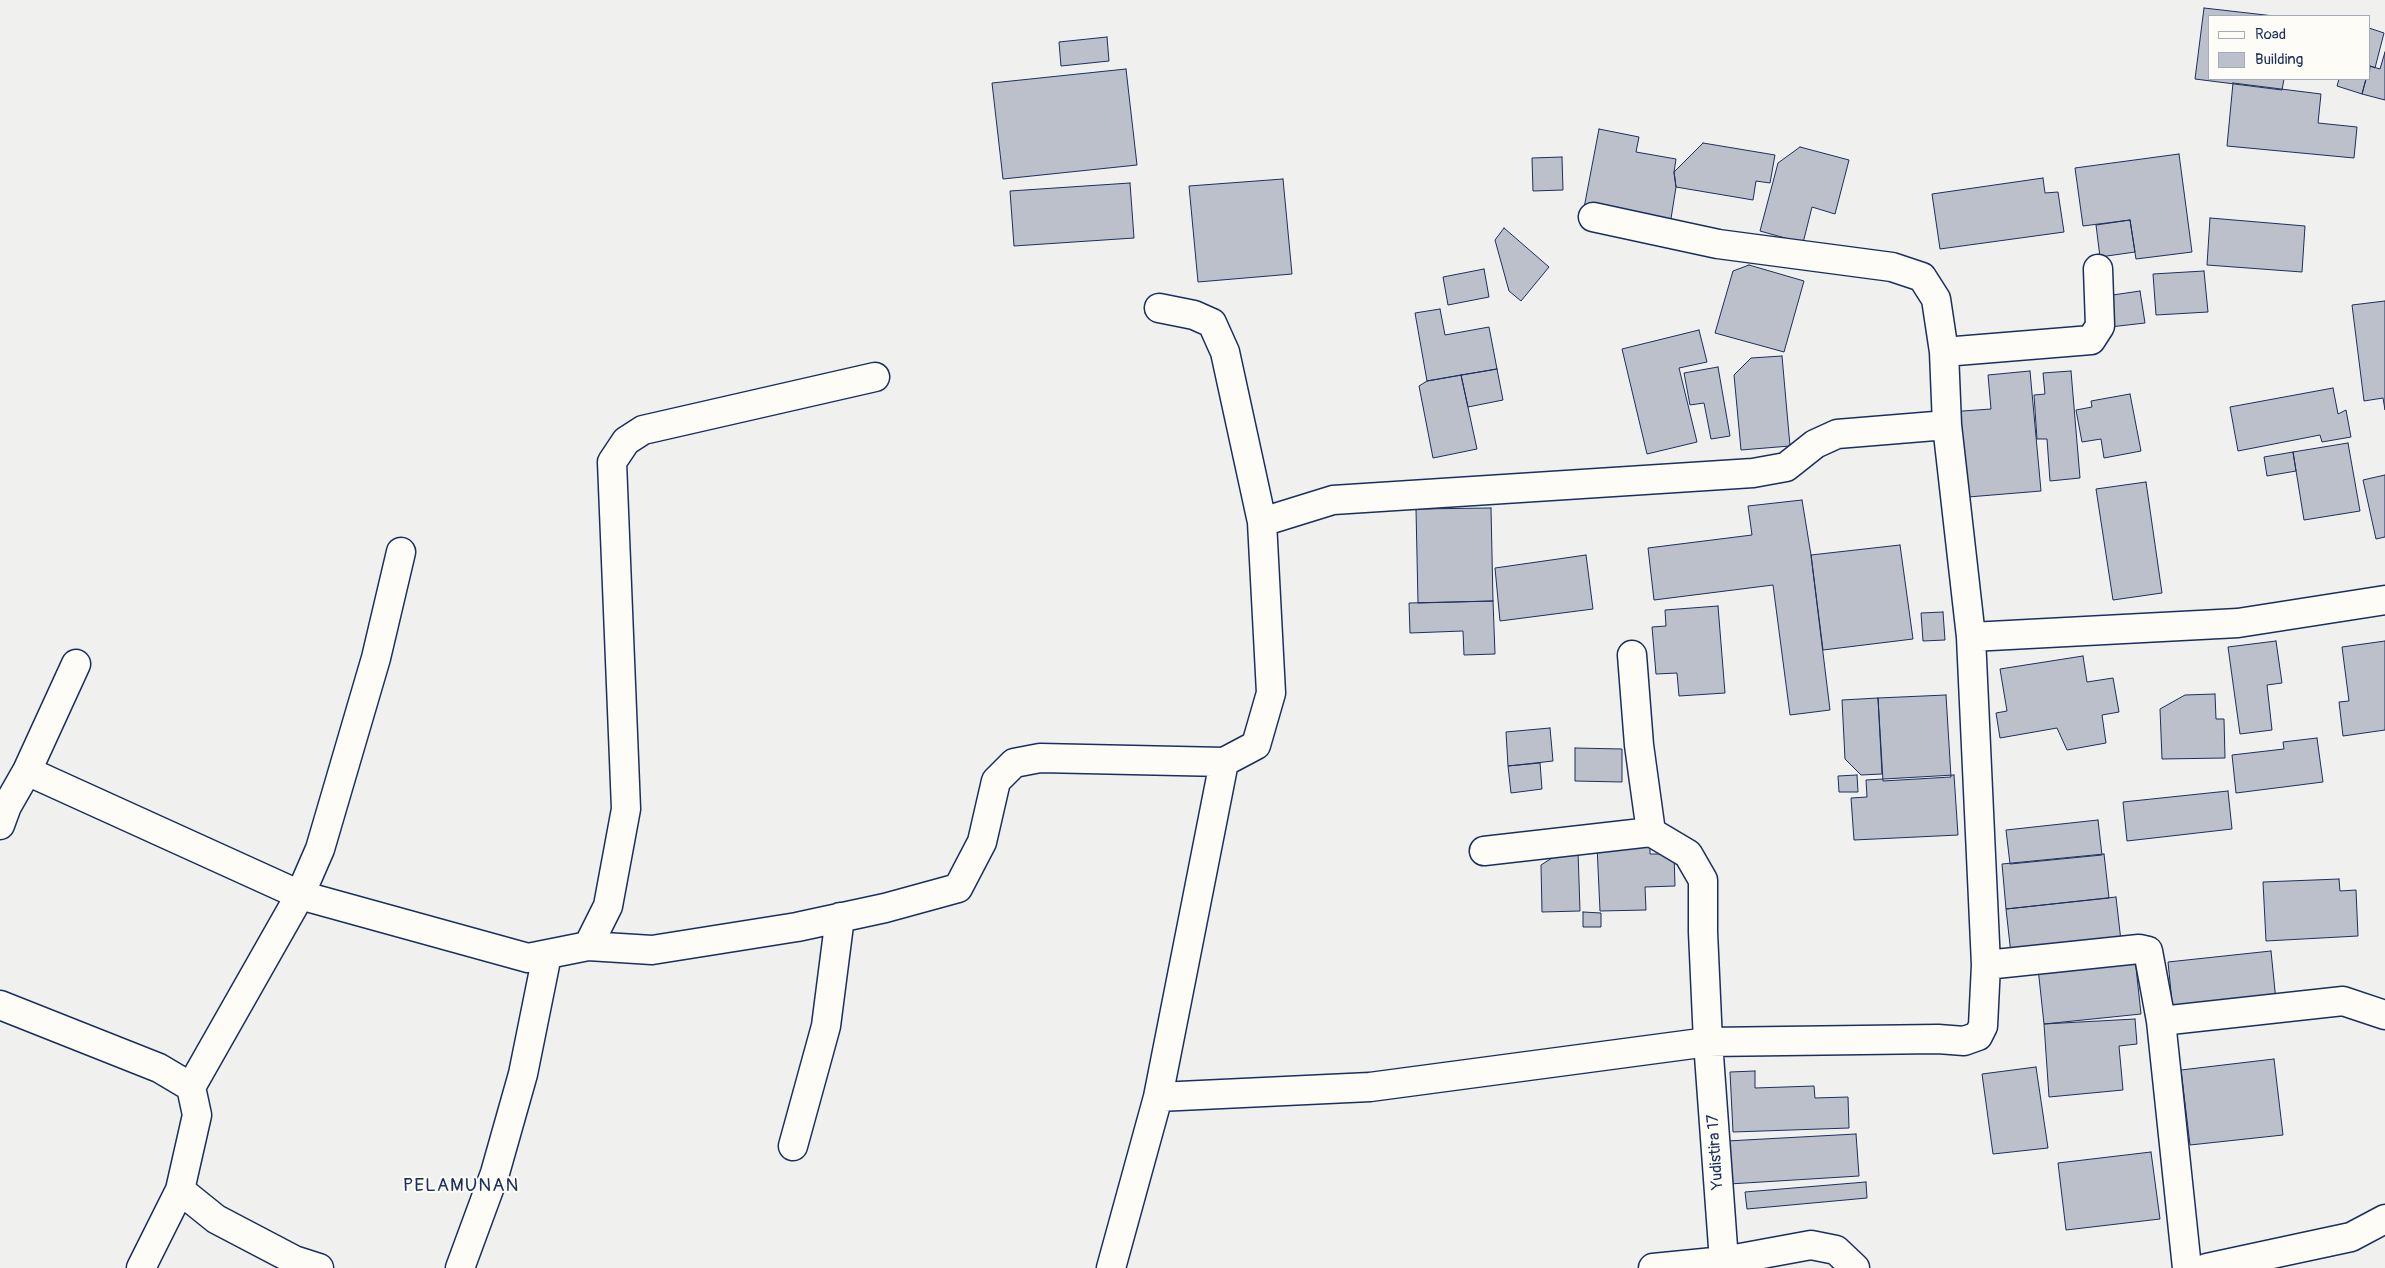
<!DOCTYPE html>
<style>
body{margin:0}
#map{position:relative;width:2385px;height:1268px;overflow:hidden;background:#f0f0ee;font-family:Pangolin,sans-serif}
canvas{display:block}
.legend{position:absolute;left:2208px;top:15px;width:162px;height:65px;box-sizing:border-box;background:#fdfcf7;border:1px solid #a3aaba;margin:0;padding:6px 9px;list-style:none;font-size:15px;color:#1b2f5e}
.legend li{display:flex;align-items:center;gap:10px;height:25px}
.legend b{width:25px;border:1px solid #a3aaba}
</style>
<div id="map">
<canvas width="2385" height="1268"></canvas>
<ul class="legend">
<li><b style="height:6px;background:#fdfcf7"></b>Road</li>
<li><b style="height:14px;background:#bbc0ca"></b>Building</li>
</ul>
</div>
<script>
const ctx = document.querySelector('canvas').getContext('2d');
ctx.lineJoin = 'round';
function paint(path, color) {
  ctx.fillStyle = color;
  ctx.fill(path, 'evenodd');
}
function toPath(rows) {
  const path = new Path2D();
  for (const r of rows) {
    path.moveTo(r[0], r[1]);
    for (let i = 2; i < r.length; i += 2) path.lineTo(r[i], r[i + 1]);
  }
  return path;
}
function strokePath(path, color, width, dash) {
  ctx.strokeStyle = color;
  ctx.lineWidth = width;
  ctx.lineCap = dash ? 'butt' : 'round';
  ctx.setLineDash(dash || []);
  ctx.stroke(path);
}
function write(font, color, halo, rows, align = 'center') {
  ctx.font = font + ' Pangolin,sans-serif';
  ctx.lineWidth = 4;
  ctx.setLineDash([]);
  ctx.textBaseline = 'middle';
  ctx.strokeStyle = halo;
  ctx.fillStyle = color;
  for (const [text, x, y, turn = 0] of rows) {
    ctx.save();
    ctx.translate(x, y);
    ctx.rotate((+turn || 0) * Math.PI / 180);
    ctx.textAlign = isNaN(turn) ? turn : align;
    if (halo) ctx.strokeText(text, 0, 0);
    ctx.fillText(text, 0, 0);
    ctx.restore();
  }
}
const building = toPath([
 [2204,8,2274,16,2209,16,2209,79,2284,79,2282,90,2195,79,2204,8],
 [2369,28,2384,33,2375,68,2370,66,2369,70,2369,28],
 [1107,37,1109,61,1061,66,1059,42,1107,37],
 [2385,52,2385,100,2362,94,2366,79,2369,79,2370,66,2380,69,2385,52],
 [1126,69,1137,165,1003,179,992,83,1126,69],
 [2339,79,2366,79,2362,94,2337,86,2339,79],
 [2233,83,2321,94,2318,123,2357,127,2354,158,2227,146,2233,83],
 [1599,129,1639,137,1636,152,1676,159,1674,172,1676,187,1670,225,1584,208,1599,129],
 [1703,143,1775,155,1770,183,1756,181,1753,200,1676,187,1674,172,1703,143],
 [1800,147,1849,160,1835,214,1812,207,1803,243,1760,231,1778,163,1800,147],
 [2179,154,2192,252,2136,259,2130,220,2083,226,2075,168,2179,154],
 [1562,157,1563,190,1533,191,1532,158,1562,157],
 [2043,178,2045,193,2058,192,2064,232,1940,249,1932,194,2043,178],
 [1283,179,1292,274,1198,282,1189,186,1283,179],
 [1130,183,1134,238,1014,246,1010,191,1130,183],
 [2210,218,2305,226,2302,272,2207,265,2210,218],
 [2130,220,2135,252,2100,257,2096,225,2130,220],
 [1504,228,1549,267,1521,301,1509,291,1495,240,1504,228],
 [1749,265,1804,281,1784,352,1715,333,1733,271,1749,265],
 [1484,269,1489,297,1448,305,1443,277,1484,269],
 [2204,271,2208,312,2156,315,2153,274,2204,271],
 [2140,291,2145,323,2110,327,2106,296,2140,291],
 [2385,301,2385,410,2383,398,2364,401,2352,305,2385,301],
 [1440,309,1445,335,1489,327,1497,369,1427,381,1415,313,1440,309],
 [1699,330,1707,362,1679,368,1697,442,1647,454,1622,349,1699,330],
 [1782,356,1790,446,1741,450,1734,375,1751,358,1782,356],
 [1718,367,1730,436,1711,439,1704,403,1690,405,1684,373,1718,367],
 [1497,369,1503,400,1468,407,1461,375,1497,369],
 [2030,371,2041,491,1956,498,1949,412,1991,409,1988,375,2030,371],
 [2071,371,2080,478,2050,481,2047,439,2037,439,2034,395,2045,394,2043,373,2071,371],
 [1461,375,1477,449,1433,458,1419,386,1427,381,1461,375],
 [2333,388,2338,414,2346,410,2351,437,2322,442,2320,435,2238,451,2230,407,2333,388],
 [2130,394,2141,451,2104,458,2101,439,2082,442,2076,410,2092,407,2091,401,2130,394],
 [2348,443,2360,511,2304,520,2293,452,2348,443],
 [2293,452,2296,471,2267,476,2264,457,2293,452],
 [2385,475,2385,537,2376,539,2363,480,2385,475],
 [2146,482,2162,593,2113,600,2096,489,2146,482],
 [1802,500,1811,555,1830,710,1790,715,1773,585,1654,600,1648,548,1752,535,1748,506,1802,500],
 [1491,508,1493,601,1418,603,1416,509,1491,508],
 [1900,545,1913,639,1823,650,1811,555,1900,545],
 [1586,555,1593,609,1500,621,1495,568,1586,555],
 [1493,601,1495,654,1464,655,1463,631,1410,633,1409,603,1493,601],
 [1718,606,1725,693,1679,696,1677,673,1656,674,1652,627,1666,626,1665,610,1718,606],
 [1943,612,1945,640,1923,641,1921,613,1943,612],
 [2276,641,2282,683,2267,685,2272,730,2240,734,2228,647,2276,641],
 [2385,641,2385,730,2343,736,2339,702,2349,701,2342,647,2385,641],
 [2083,656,2087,682,2113,678,2119,712,2102,715,2106,743,2067,750,2057,728,2000,738,1996,713,2007,711,2000,669,2083,656],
 [2215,694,2216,719,2224,719,2225,758,2162,759,2160,709,2185,695,2215,694],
 [1946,695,1951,777,1883,781,1878,698,1946,695],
 [1878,698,1882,774,1861,775,1845,759,1842,700,1878,698],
 [1550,728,1553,761,1508,766,1506,732,1550,728],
 [2317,738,2323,782,2236,793,2232,755,2284,749,2283,742,2317,738],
 [1575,748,1622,749,1622,782,1575,781,1575,748],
 [1540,763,1542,789,1511,793,1508,766,1540,763],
 [1857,775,1858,792,1839,792,1838,776,1857,775],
 [1954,775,1958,835,1854,840,1851,798,1867,797,1866,780,1954,775],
 [2228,791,2232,829,2127,841,2123,802,2228,791],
 [2098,820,2102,855,2010,864,2006,830,2098,820],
 [1650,844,1650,854,1674,854,1675,886,1645,887,1646,910,1600,911,1597,846,1650,844],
 [1563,851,1578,851,1580,911,1542,912,1541,865,1563,851],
 [2104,854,2109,898,2006,909,2002,864,2104,854],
 [2339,879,2340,891,2356,890,2358,936,2266,941,2263,882,2339,879],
 [2116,897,2121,941,2011,954,2006,909,2116,897],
 [1583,912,1601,913,1601,927,1583,927,1583,912],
 [2271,951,2276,1001,2173,1012,2168,962,2271,951],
 [2135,958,2141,1014,2044,1024,2038,968,2135,958],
 [2135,1019,2137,1044,2119,1046,2123,1090,2049,1097,2044,1024,2135,1019],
 [2274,1059,2283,1135,2190,1145,2181,1070,2274,1059],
 [2036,1067,2048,1148,1993,1154,1982,1074,2036,1067],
 [1755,1071,1755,1088,1814,1086,1815,1098,1848,1097,1849,1128,1733,1132,1730,1072,1755,1071],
 [1856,1134,1859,1176,1729,1184,1727,1141,1856,1134],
 [2151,1152,2160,1219,2066,1230,2058,1163,2151,1152],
 [1866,1182,1867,1198,1747,1209,1745,1192,1866,1182]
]);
const minor = toPath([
 [1944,352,2091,340,2100,326,2098,269],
 [1262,522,1333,500,1753,473,1786,467,1815,444,1837,434,1947,425],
 [1971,637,2238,623,2385,600],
 [1632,655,1639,745,1651,832,1688,854,1703,880,1703,932,1708,1042,1724,1261],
 [27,771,76,664],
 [0,825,7,806,27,771,300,895,320,849,376,658,401,552],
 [1484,851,1651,832],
 [588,946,652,950,797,927,885,908,958,888,982,842,996,781,1014,763,1040,758,1224,762,1256,745,1271,693,1262,522,1225,352,1212,323,1194,315,1159,308],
 [1986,965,2139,949,2148,951,2161,1021,2187,1268],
 [0,1005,159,1068,191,1087,197,1115,180,1190,216,1219,294,1260,319,1268],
 [2161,1021,2343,1001,2385,1015],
 [191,1087,300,895,528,958,588,946,608,906,626,809,612,462,626,441,643,430,875,377],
 [1158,1097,1370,1087,1708,1042,1938,1039,1964,1041,1978,1036,1983,1026,1986,965,1971,637,1947,425,1944,352,1936,299,1922,277,1892,267,1718,244,1593,217],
 [793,1146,826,1026,840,917],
 [141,1268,180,1190],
 [460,1268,495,1173,523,1074,547,955],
 [1111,1268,1158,1097,1224,762],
 [1653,1268,1724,1261,1811,1245,1836,1250,1855,1268],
 [2207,1268,2351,1237,2385,1219]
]);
const streetNames = [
 ["Yudistira 17",1716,1152,-94]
];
const quarterNames = [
 ["PELAMUNAN",461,1186]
];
paint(building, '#bbc0ca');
strokePath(building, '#1b2f5e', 1);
strokePath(minor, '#1b2f5e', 31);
strokePath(minor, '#fdfcf7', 28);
write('16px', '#1b2f5e', '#fdfcf7', streetNames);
ctx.letterSpacing = '1px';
write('19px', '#1b2f5e', '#fdfcf7', quarterNames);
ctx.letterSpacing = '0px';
</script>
